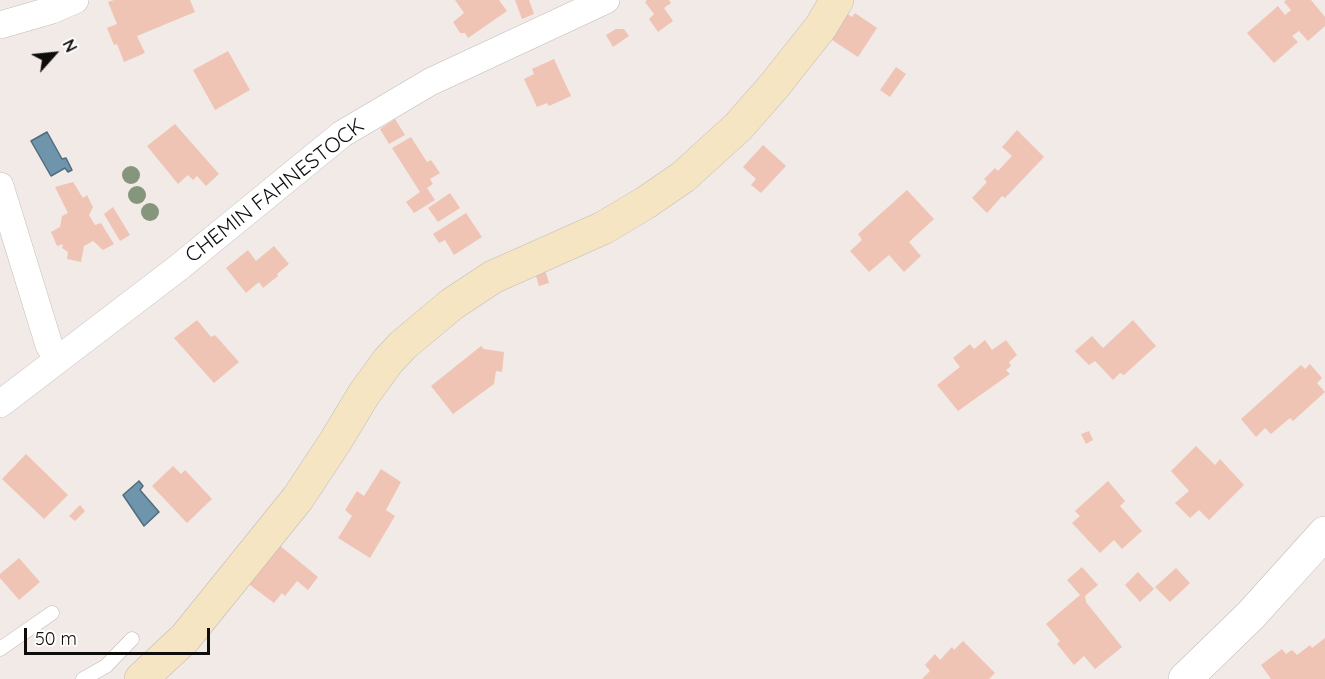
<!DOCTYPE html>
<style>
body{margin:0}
#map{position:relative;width:1325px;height:679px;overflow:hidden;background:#f1eae7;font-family:Quicksand,sans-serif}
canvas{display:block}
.north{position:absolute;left:24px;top:24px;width:60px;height:60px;-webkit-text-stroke:4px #fff;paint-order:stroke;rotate:63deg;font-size:16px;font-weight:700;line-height:24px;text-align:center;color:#0f0d0c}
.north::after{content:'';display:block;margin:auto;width:21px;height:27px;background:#0f0d0c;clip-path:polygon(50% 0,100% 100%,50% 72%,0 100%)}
.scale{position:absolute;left:24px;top:628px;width:186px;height:27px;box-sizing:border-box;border:3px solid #0f0d0c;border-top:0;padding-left:8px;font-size:18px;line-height:21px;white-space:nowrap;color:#0f0d0c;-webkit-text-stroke:4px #fff;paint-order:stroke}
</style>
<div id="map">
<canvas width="1325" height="679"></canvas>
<div class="north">N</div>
<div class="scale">50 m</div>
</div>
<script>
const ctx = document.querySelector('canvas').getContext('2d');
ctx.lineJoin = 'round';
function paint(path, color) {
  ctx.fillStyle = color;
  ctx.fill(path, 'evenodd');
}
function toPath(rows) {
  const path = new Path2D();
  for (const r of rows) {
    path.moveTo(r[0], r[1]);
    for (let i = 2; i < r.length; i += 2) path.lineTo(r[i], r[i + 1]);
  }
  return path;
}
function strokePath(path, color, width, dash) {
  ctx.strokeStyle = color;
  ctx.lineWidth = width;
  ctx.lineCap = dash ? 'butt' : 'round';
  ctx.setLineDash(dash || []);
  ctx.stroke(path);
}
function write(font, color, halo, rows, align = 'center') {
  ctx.font = font + ' Quicksand,sans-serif';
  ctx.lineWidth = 4.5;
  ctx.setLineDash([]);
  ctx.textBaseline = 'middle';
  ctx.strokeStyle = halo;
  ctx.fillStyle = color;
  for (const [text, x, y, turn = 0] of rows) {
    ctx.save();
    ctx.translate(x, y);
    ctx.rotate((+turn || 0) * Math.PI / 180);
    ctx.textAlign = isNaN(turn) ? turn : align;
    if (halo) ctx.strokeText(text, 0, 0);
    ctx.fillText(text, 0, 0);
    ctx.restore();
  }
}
const water = toPath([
 [47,132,62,159,66,158,72,170,68,172,65,168,51,176,31,141,47,132],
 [139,481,143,486,140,490,159,512,144,526,123,495,139,481]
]);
const building = toPath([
 [114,0,190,0,195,12,137,36,145,53,124,62,117,44,114,45,107,28,117,24,108,2],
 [455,0,499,0,507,11,468,38,465,33,460,33,453,22,464,13],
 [515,0,529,0,534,14,522,19],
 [647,0,669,0,671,3,664,8,673,21,658,32,649,19,654,14,645,2],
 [1286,0,1311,0,1325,17,1325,26,1308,41,1299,31,1292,36,1298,42,1274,63,1247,33,1278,6,1285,15,1291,10,1284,2],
 [845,12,852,17,855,13,877,28,858,57,829,38],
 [616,29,624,29,629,36,613,47,606,35],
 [228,51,250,90,215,110,193,70],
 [554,59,571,96,549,106,547,103,537,107,524,79,534,74,532,69],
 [896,67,906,74,890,97,880,90],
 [395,119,405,135,389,144,380,129],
 [175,124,219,174,206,186,197,176,193,180,188,175,178,184,147,146],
 [1017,130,1044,157,1005,198,1002,196,987,213,972,198,987,182,984,179,995,168,998,171,1012,156,1002,147],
 [411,137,427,162,431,160,440,173,430,179,433,184,427,188,435,200,414,213,406,202,420,192,392,148],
 [763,145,786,166,761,193,751,185,756,179,743,167],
 [73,182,83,198,87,195,93,207,89,215,95,225,101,223,114,244,103,250,93,241,84,246,81,262,67,259,68,252,62,248,63,244,57,246,51,232,60,227,62,216,68,213,55,187],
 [907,190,934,219,909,242,921,256,904,272,889,255,869,272,850,251,862,240,858,234],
 [450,193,460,208,438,222,428,208],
 [113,207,130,235,120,241,104,214],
 [466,213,482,237,454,255,445,240,439,243,433,234],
 [274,246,289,264,277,274,278,276,263,288,259,282,246,293,226,268,248,250,256,261],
 [545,270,549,283,539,286,535,273],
 [197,320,211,337,215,335,239,362,214,383,174,338],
 [1133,320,1156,346,1124,375,1120,373,1113,380,1095,361,1089,365,1075,351,1092,336,1103,348],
 [985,340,992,350,1006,340,1017,355,1009,362,1011,366,1006,370,1010,374,958,411,937,385,960,367,953,358,970,344,974,349],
 [481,346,484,349,504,352,502,372,496,371,494,384,453,414,431,386],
 [1310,364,1322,378,1317,383,1325,392,1293,421,1290,418,1271,434,1265,428,1256,437,1241,419,1301,365,1305,369],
 [1089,431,1093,440,1086,444,1081,434],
 [1196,446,1215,465,1220,459,1244,485,1209,520,1199,510,1190,518,1175,503,1189,491,1171,471],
 [26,454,68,495,44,519,2,479],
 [173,466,181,474,185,470,212,499,187,523,152,486],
 [381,469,401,482,386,510,395,516,370,558,338,538,352,516,345,510,357,491,364,496],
 [1108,481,1125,501,1120,506,1142,531,1122,549,1114,540,1100,553,1072,523,1080,516,1075,511],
 [80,505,85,511,75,521,69,516],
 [278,544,318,577,308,590,297,581,285,596,282,593,274,603,246,582],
 [19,558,40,582,19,600,0,578,0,574],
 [1082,567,1098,585,1085,596,1086,602,1122,647,1095,669,1084,656,1074,665,1057,644,1060,641,1046,624,1080,595,1067,580],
 [1176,568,1190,583,1170,602,1155,587],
 [1138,572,1154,589,1140,602,1125,585],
 [1325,638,1325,679,1271,679,1261,665,1282,649,1286,654,1292,650,1297,655,1310,645,1312,648],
 [963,641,995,673,989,679,922,679,930,671,925,665,935,654,940,660,952,647,954,650]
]);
const service = toPath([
 [0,649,52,613],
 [83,679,106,666,132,639]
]);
const minor = toPath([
 [0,25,52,10,75,0],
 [0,186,49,345,57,359],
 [0,404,178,268,342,134,430,82,606,0]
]);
const tertiary = toPath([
 [1185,679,1251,615,1325,533]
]);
const secondary = toPath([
 [141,679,185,638,298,498,335,442,364,394,388,361,403,345,452,304,493,277,603,228,645,203,683,177,738,127,774,86,820,28,837,0]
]);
const trees = [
 [131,175],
 [137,195],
 [150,212]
];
const streetNames = [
 ["CHEMIN FAHNESTOCK",275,191,-38]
];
paint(water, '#6e95ab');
strokePath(water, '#526c7b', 1.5);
paint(building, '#f0c4b4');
strokePath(service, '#c2bbb8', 15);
strokePath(minor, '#c2bbb8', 28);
strokePath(tertiary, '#c2bbb8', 34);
strokePath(secondary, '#c2bbb8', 34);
strokePath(service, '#fff', 14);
strokePath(minor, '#fff', 27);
strokePath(tertiary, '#fff', 33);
strokePath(secondary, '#f6e5c2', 33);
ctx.fillStyle = '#85967c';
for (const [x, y] of trees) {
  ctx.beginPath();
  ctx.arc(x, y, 9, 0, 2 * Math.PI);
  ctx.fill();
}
write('21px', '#0f0d0c', '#fff', streetNames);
</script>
